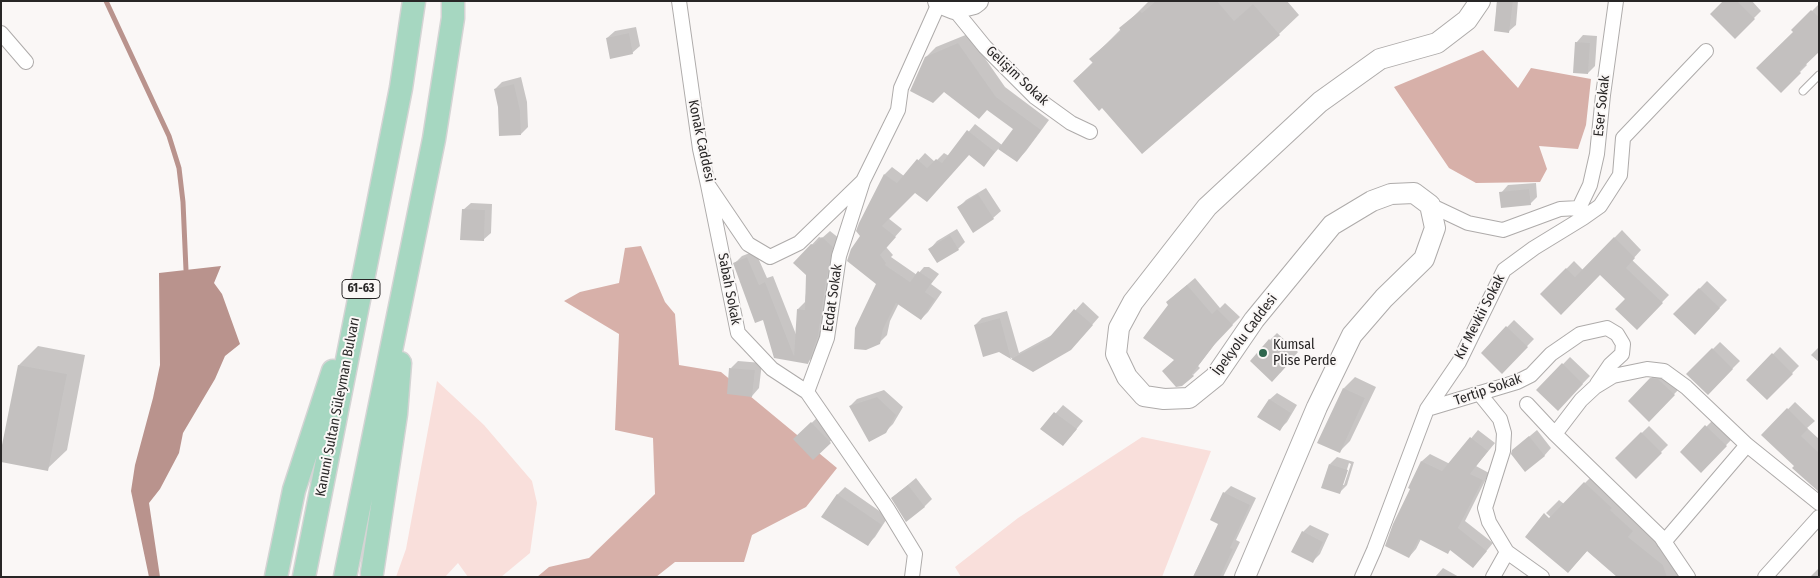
<!DOCTYPE html>
<meta charset="utf-8">
<style>
body{margin:0}
#map{position:relative;width:1820px;height:578px;overflow:hidden;background:#faf7f6;font-family:"Fira Sans Condensed",sans-serif}
canvas{display:block}
.frame{position:absolute;inset:0;border:2px solid #282626;pointer-events:none}
</style>
<div id="map">
<canvas width="1820" height="578"></canvas>
<div class="frame"></div>
</div>
<script>
const ctx = document.querySelector('canvas').getContext('2d');
ctx.lineJoin = 'round';
function paint(path, color) {
  ctx.fillStyle = color;
  ctx.fill(path, 'evenodd');
}
function toPath(rows) {
  const path = new Path2D();
  for (const r of rows) {
    path.moveTo(r[0], r[1]);
    for (let i = 2; i < r.length; i += 2) path.lineTo(r[i], r[i + 1]);
  }
  return path;
}
function strokePath(path, color, width, dash) {
  ctx.strokeStyle = color;
  ctx.lineWidth = width;
  ctx.lineCap = dash ? 'butt' : 'round';
  ctx.setLineDash(dash || []);
  ctx.stroke(path);
}
function write(font, color, halo, rows, align = 'center') {
  ctx.font = font + ' "Fira Sans Condensed",sans-serif';
  ctx.lineWidth = 4;
  ctx.setLineDash([]);
  ctx.textBaseline = 'middle';
  ctx.strokeStyle = halo;
  ctx.fillStyle = color;
  for (const [text, x, y, turn = 0] of rows) {
    ctx.save();
    ctx.translate(x, y);
    ctx.rotate((+turn || 0) * Math.PI / 180);
    ctx.textAlign = isNaN(turn) ? turn : align;
    if (halo) ctx.strokeText(text, 0, 0);
    ctx.fillText(text, 0, 0);
    ctx.restore();
  }
}
const green = toPath([
 [437,381,484,425,532,481,537,503,530,553,501,577,468,577,458,563,445,577,396,577,406,549],
 [1142,437,1211,451,1162,577,961,577,955,567,1018,518]
]);
const forest = toPath([
 [1483,50,1518,88,1531,68,1591,79,1586,125,1578,149,1539,146,1547,169,1540,182,1476,183,1449,168,1394,87],
 [641,246,665,302,675,314,679,365,721,372,837,468,806,507,752,535,744,562,675,562,656,577,537,577,549,567,589,558,655,494,653,438,615,430,619,334,564,301,580,292,619,283,625,248]
]);
const water = toPath([
 [221,266,214,283,222,294,240,344,225,356,215,379,183,433,179,453,160,489,149,503,160,577,149,577,131,491,135,465,153,398,160,365,159,273]
]);
const shadow = toPath([
 [1149,1,1287,1,1299,15,1279,34,1103,106,1074,81,1093,62,1091,59],
 [1497,1,1518,1,1516,25,1509,31,1495,30],
 [1725,1,1752,1,1761,11,1735,37],
 [1819,4,1819,50,1805,63,1807,65,1781,91,1795,31,1793,30],
 [636,27,640,46,632,53,607,38,615,31],
 [968,34,1005,87,1049,120,1026,151,1017,161,999,148,984,165,970,154,915,191,888,218,902,229,886,247,893,255,891,257,917,275,924,267,929,267,939,274,931,284,942,292,928,312,921,319,899,303,890,321,887,335,879,343,878,284,862,236,860,223,885,174,892,167,904,176,925,153,935,162,944,153,949,156,975,124,1002,145,1015,129,926,57,936,47],
 [1583,35,1597,36,1595,66,1588,73,1576,43],
 [521,77,527,102,528,127,521,134,499,107,495,89,502,82],
 [1536,183,1537,197,1530,204,1501,193,1508,185],
 [986,188,1001,211,993,218,959,207,966,200],
 [471,203,492,204,491,233,483,240,463,210],
 [957,229,965,242,958,249,930,249,937,241],
 [1622,230,1641,250,1632,260,1669,295,1637,328,1626,299,1600,274,1542,294,1574,261,1583,270],
 [830,231,840,239,825,327,815,355,808,362,775,357,763,318,734,264,742,256,755,251,767,278,773,276,797,337,798,309,805,302,808,274,795,263,819,237,822,238],
 [1195,278,1220,308,1225,303,1240,317,1221,336,1198,366,1200,368,1193,375,1175,360,1169,305,1175,295],
 [1707,281,1727,300,1695,333,1675,314],
 [1083,302,1099,317,1078,341,1033,370,999,351,975,325,982,318,1007,311,1019,353,1054,334],
 [1514,320,1534,339,1502,372,1482,353],
 [1277,333,1298,352,1280,373,1270,340],
 [1720,342,1740,361,1708,393,1688,374],
 [38,346,85,355,67,450,47,469,19,365],
 [1780,347,1799,366,1767,399,1748,380],
 [1819,347,1819,362,1811,355],
 [1570,357,1590,376,1558,409,1538,390],
 [738,361,762,363,759,388,752,396,731,368],
 [1658,371,1681,387,1649,420,1629,401],
 [1355,377,1376,387,1350,441,1339,452,1344,388],
 [884,390,903,407,893,424,885,432,850,406,857,399],
 [1277,393,1297,405,1287,422,1279,430,1269,400],
 [1795,402,1815,421,1807,428,1819,439,1819,480,1795,466,1763,435],
 [1063,405,1083,421,1070,437,1042,429],
 [819,416,837,435,813,458,802,432],
 [1714,419,1733,438,1701,471,1681,452],
 [1649,426,1668,445,1636,477,1616,458],
 [1478,430,1495,443,1476,466,1489,473,1465,521,1493,543,1473,567,1451,549,1448,552,1421,539,1416,549,1409,557,1412,489,1409,488,1422,461,1430,454,1450,464],
 [1537,430,1551,448,1544,456,1518,446],
 [1337,457,1354,462,1347,485,1340,492,1330,464],
 [1349,463,1351,464,1344,485,1342,485],
 [1599,469,1677,551,1680,577,1616,577,1617,576,1588,550,1568,572,1553,522,1555,521,1546,513,1559,500,1564,504],
 [916,478,932,499,924,507,892,498],
 [1231,486,1256,498,1236,540,1240,542,1223,577,1193,577,1220,523,1224,493],
 [845,487,888,517,875,537,867,545,823,516,838,494],
 [1310,525,1329,534,1320,554,1313,561,1303,532],
 [1443,568,1459,577,1435,577],
 [1819,568,1819,577,1810,577]
]);
const stream = toPath([
 [106,1,169,136,179,168,183,202,186,270]
]);
const building = toPath([
 [1156,1,1217,1,1234,21,1253,4,1280,35,1142,154,1102,108,1099,111,1073,81,1093,63,1089,59,1121,31,1119,28,1140,11,1142,13],
 [1497,1,1513,1,1509,33,1494,31],
 [1723,1,1737,1,1755,19,1735,39,1710,14],
 [1811,10,1819,17,1819,52,1799,71,1801,73,1781,93,1756,68,1793,32,1791,30],
 [629,33,633,54,610,59,606,38],
 [1575,42,1590,43,1588,74,1573,73],
 [958,43,996,97,1041,130,1017,162,998,149,1013,129,987,110,979,119,944,92,933,103,910,91,925,57],
 [514,84,520,110,521,135,499,136,498,107,494,89],
 [967,130,995,152,984,167,969,155,927,202,915,193,882,226,896,237,880,255,886,263,885,265,910,282,918,271,933,281,925,292,935,299,921,320,896,303,883,329,880,344,866,350,854,349,855,328,876,284,847,261,851,249,860,236,856,231,859,223,884,174,897,183,917,159,927,168,936,159,942,163],
 [1529,189,1531,205,1501,208,1499,192],
 [978,194,994,219,973,233,957,207],
 [462,209,485,210,484,241,460,240],
 [950,235,959,250,937,263,928,249],
 [822,237,833,247,826,281,818,336,808,364,774,358,763,320,755,323,733,263,747,257,759,285,765,282,794,356,797,309,805,310,806,275,793,263,811,244,814,245],
 [1614,237,1635,258,1626,268,1663,303,1637,330,1615,309,1625,299,1600,275,1561,315,1540,294,1566,268,1575,277],
 [1187,285,1212,314,1217,309,1233,325,1214,345,1192,374,1194,376,1182,386,1176,387,1162,371,1174,360,1143,338,1168,305,1166,302],
 [1699,288,1720,308,1695,335,1673,314],
 [1074,309,1093,325,1071,350,1033,372,999,352,983,357,974,325,1000,318,1011,359,1047,340],
 [1506,326,1528,347,1502,374,1481,353],
 [1269,339,1292,360,1272,382,1250,361],
 [1712,348,1733,369,1708,395,1686,374],
 [1772,353,1793,374,1767,400,1746,380],
 [1562,363,1583,384,1558,411,1536,390],
 [18,365,67,374,48,471,1,462,1,450],
 [729,368,755,370,752,397,727,394],
 [1650,378,1658,379,1675,395,1649,422,1628,401],
 [1343,388,1365,398,1340,453,1317,443],
 [877,397,896,415,886,433,869,442,849,406],
 [1269,399,1291,413,1280,431,1257,417],
 [1787,408,1808,429,1801,436,1819,453,1819,492,1792,468,1794,466,1761,435],
 [1054,412,1077,429,1063,446,1040,429],
 [811,422,831,443,813,460,793,439],
 [1705,425,1727,446,1701,473,1680,452],
 [1641,432,1662,453,1636,479,1615,458],
 [1529,436,1545,456,1525,472,1511,454,1512,450],
 [1470,437,1488,451,1470,474,1483,480,1458,528,1487,551,1473,568,1450,550,1448,554,1419,539,1409,558,1385,546,1393,524,1410,489,1408,488,1421,461,1442,471],
 [1329,464,1348,470,1340,494,1321,488],
 [1584,482,1612,508,1610,510,1633,531,1628,537,1663,565,1667,577,1617,577,1587,551,1568,573,1525,537,1544,513,1549,518],
 [908,485,925,507,906,522,891,498],
 [1223,492,1250,505,1230,548,1233,549,1220,577,1193,577,1218,524,1210,520],
 [837,494,882,525,868,546,821,517],
 [1302,531,1323,542,1313,563,1291,552]
]);
const lane = toPath([
 [1803,91,1819,75]
]);
const street = toPath([
 [679,1,700,149,708,185,748,244,770,257,799,243,862,182],
 [954,9,985,47,1035,97,1071,123,1090,132],
 [1,33,26,62],
 [708,185,738,333,772,369,807,392,887,508,915,554,912,577],
 [1579,208,1590,185,1597,154,1603,95,1616,1],
 [1583,218,1600,206,1620,175,1623,138,1706,51],
 [807,392,827,338,839,256,863,181,898,110,901,88,939,3],
 [1479,393,1500,419,1504,433,1503,451,1485,508,1489,522,1507,552,1542,577],
 [1527,404,1555,434,1661,537,1688,577],
 [1427,409,1517,382,1531,375,1551,354,1580,334,1607,328,1617,334,1623,344,1622,354,1610,365,1597,384],
 [1555,434,1581,400,1595,387,1613,376,1647,369,1664,371,1686,387,1747,445,1819,503],
 [1664,542,1747,445],
 [1362,577,1374,550,1427,409,1459,362,1504,270,1534,248,1583,218,1579,208,1560,209,1503,230,1468,223,1430,205],
 [1493,577,1507,552],
 [1765,577,1819,517]
]);
const secondary = toPath([
 [938,1,939,3,954,9,974,4,978,1],
 [1245,577,1317,407,1352,335,1384,298,1424,259,1435,228,1430,205,1414,193,1391,194,1372,201,1332,225,1254,320,1215,377,1189,398,1164,399,1144,396,1127,377,1116,354,1119,328,1133,302,1207,207,1320,102,1380,59,1437,43,1467,20,1480,1]
]);
const primary = toPath([
 [372,573,396,414,400,363],
 [276,577,294,490,333,371],
 [304,577,401,88,414,1],
 [345,577,434,139,453,18,453,1]
]);
const markers = [
 [1263,353,5,"#2e664d"]
];
const shields = [
 [361,289,38]
];
const shieldNames = [
 ["61-63",361,289]
];
const streetNames = [
 ["Gelişim Sokak",1017,76,43],
 ["Eser Sokak",1602,106,-84],
 ["Konak Caddesi",701,141,78],
 ["Sabah Sokak",729,289,79],
 ["Ecdat Sokak",833,298,-82],
 ["Kır Mevkii Sokak",1480,317,-63],
 ["İpekyolu Caddesi",1245,335,-53],
 ["Tertip Sokak",1488,390,-19],
 ["Kanuni Sultan Süleyman Bulvarı",338,407,-79]
];
const poiNames = [
 ["Kumsal",1273,345],
 ["Plise Perde",1273,361]
];
paint(green, '#f9dfdb');
paint(forest, '#d7b0a9');
paint(water, '#b9938d');
paint(shadow, '#0003');
strokePath(stream, '#b9938d', 5);
paint(building, '#c3c0bf');
strokePath(lane, '#aeabaa', 9);
strokePath(street, '#aeabaa', 16);
strokePath(secondary, '#aeabaa', 22);
strokePath(primary, '#d4d4d4', 25);
strokePath(lane, '#fff', 7);
strokePath(street, '#fff', 14);
strokePath(secondary, '#fff', 20);
strokePath(primary, '#a6d7c1', 22);
for (const [x, y, r, color] of markers) {
  const dot = new Path2D();
  dot.arc(x, y, r, 0, 2 * Math.PI);
  ctx.fillStyle = color;
  ctx.fill(dot);
  strokePath(dot, '#faf7f6', 2);
}
for (const [x, y, w] of shields) {
  const box = new Path2D();
  box.roundRect(x - w / 2, y - 9.5, w, 19, 4);
  ctx.fillStyle = '#faf7f6';
  ctx.fill(box);
  strokePath(box, '#282626', 1);
}
write('bold 12px', '#282626', null, shieldNames);
write('14px', '#282626', '#faf7f6', streetNames);
write('14px', '#282626', '#faf7f6', poiNames, 'left');
</script>
